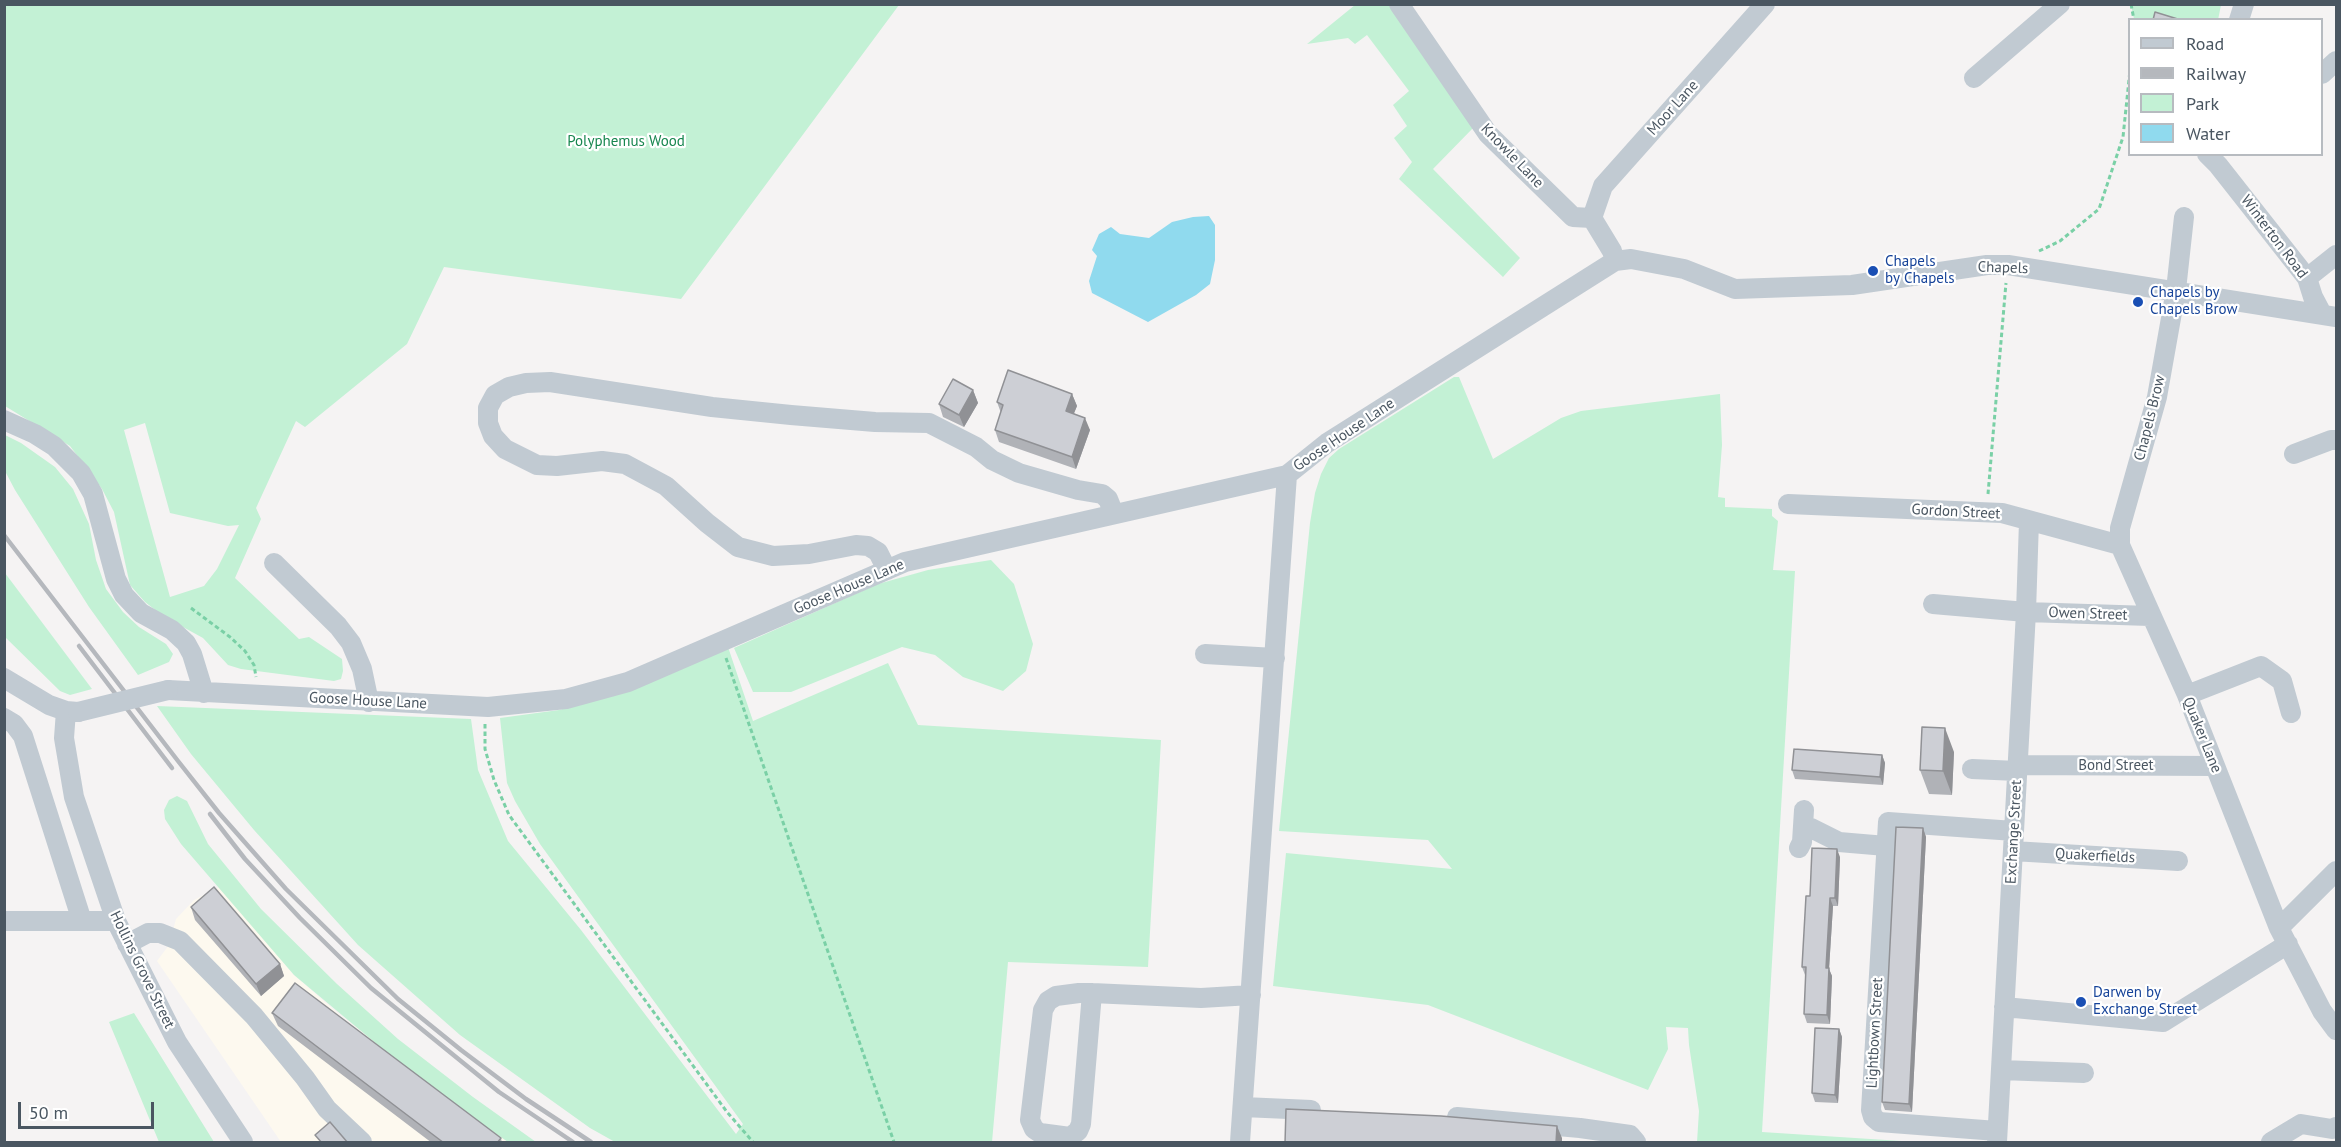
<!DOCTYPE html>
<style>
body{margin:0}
#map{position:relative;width:2341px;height:1147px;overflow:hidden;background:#f5f3f3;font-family:"PT Sans",sans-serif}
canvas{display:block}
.frame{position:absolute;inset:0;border:6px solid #4a5661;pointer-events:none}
.legend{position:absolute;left:2128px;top:18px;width:195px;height:138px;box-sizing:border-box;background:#fff;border:2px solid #b7bbc0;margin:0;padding:8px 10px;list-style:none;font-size:18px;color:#4a5661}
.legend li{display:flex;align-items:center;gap:12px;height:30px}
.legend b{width:30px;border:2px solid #b7bbc0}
.scale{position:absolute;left:18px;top:1102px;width:136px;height:27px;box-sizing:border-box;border:3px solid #4a5661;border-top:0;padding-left:8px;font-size:18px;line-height:21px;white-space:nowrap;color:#4a5661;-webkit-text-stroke:4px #fff;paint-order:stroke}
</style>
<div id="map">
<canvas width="2341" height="1147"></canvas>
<div class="frame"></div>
<ul class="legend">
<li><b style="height:8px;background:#c1cad2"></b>Road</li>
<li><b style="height:8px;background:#b5b8bd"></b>Railway</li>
<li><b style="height:16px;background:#c3f1d5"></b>Park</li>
<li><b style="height:16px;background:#90daee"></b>Water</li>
</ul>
<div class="scale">50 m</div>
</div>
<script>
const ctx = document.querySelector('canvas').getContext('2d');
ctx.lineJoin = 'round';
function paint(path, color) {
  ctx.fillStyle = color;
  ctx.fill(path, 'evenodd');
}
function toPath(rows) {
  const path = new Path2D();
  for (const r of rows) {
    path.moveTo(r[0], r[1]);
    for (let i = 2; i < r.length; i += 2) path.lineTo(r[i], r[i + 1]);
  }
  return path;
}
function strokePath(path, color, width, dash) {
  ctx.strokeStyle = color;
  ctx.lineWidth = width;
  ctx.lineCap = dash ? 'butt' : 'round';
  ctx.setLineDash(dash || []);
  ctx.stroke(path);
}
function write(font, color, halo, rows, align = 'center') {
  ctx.font = font + ' "PT Sans",sans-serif';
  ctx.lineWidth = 4.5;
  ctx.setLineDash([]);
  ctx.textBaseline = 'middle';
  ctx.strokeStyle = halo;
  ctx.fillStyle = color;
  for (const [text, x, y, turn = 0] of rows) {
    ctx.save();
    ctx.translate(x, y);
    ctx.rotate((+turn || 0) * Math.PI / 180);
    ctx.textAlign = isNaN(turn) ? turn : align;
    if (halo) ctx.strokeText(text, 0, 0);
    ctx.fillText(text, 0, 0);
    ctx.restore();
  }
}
const commercial = toPath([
 [219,887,294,975,342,1017,508,1142,281,1142,157,961,169,945,176,919,194,900]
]);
const green = toPath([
 [4,5,899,5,681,299,444,267,407,344,305,427,296,421,256,508,261,519,235,578,299,639,309,637,342,659,343,671,341,679,334,681,241,669,228,665,203,638,163,616,145,602,130,585,114,512,102,489,85,466,70,446,5,406],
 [145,423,170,513,228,526,239,525,217,569,204,586,170,597,124,430],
 [1355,5,1391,5,1474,127,1433,169,1520,258,1503,277,1399,179,1412,162,1394,138,1407,126,1393,105,1409,91,1367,35,1355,44,1348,38,1307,44],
 [2131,5,2221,5,2218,20,2134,19],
 [1454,377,1459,377,1493,459,1561,418,1581,411,1720,394,1722,445,1718,497,1725,498,1725,507,1772,509,1772,516,1778,521,1773,570,1795,571,1762,1132,1917,1142,1697,1142,1699,1111,1689,1045,1688,1028,1666,1027,1668,1049,1648,1090,1428,1005,1273,986,1286,853,1452,869,1428,840,1279,831,1310,523,1315,493,1321,474,1329,458,1339,449],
 [5,435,21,443,55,467,73,489,89,524,96,560,106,589,123,612,139,627,166,644,173,654,169,662,138,675,89,607,15,490,5,471],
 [991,560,1014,584,1033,644,1026,671,1003,691,963,677,935,655,902,647,791,692,753,692,734,648,878,584,928,570],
 [4,573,5,573,92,689,70,695,60,691,5,637],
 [728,647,753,721,888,663,918,725,1161,740,1148,967,1008,962,992,1142,615,1142,590,1128,460,1035,358,945,254,830,191,754,157,706,471,719,478,770,508,841,581,930,736,1134,743,1124,540,844,515,801,507,783,500,718,559,710,631,689],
 [177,796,187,801,208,844,261,909,337,984,398,1039,473,1097,536,1142,508,1142,489,1129,403,1066,294,975,181,844,165,819,164,810,169,800],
 [134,1013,214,1142,159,1142,109,1022]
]);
const water = toPath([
 [1209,216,1215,225,1215,260,1210,284,1196,295,1148,322,1092,293,1089,281,1097,256,1092,250,1099,234,1111,227,1120,234,1149,238,1172,222,1193,217]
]);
const path = toPath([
 [2131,4,2134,20],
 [2039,251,2060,241,2099,209,2123,137,2130,70],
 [1988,494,2006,283],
 [191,608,230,637,245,651,254,665,256,677],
 [726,658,894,1142],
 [485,724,485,749,494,780,509,815,727,1112,753,1142]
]);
const minor = toPath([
 [1399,4,1488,134,1573,217,1592,218,1612,251,1615,261],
 [2239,20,2244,4],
 [2322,74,2336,61],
 [1974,78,2060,4],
 [2207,154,2218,165,2307,278,2313,297,2322,314],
 [2184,217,2176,290,2157,397,2120,528,2120,545,2187,695,2279,928,2322,1011,2336,1030],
 [1592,218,1603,186,1765,4],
 [2307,278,2336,255],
 [4,420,35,434,54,446,81,473,93,494,116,579,124,595,141,613,172,630,186,643,192,654,204,693],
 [2294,454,2331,440,2336,440],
 [1788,504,2002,513,2120,545],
 [274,563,338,626,351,643,362,669,369,702],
 [887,570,878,552,868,546,856,545,809,554,773,556,738,547,707,523,666,486,625,464,602,461,557,466,537,465,505,449,493,436,488,423,488,408,495,395,509,387,526,383,550,382,712,407,791,415,875,422,929,423,976,447,992,460,1019,473,1078,490,1102,494,1108,499,1114,514],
 [1933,604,2026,612,2150,616],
 [1205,654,1275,658],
 [4,678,49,705,66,711,78,712],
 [168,690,488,707,566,699,628,682,905,562,1287,475,1327,443,1615,261,1631,259,1684,269,1735,289,1852,285,1987,265,2008,265,2336,317],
 [2187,695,2261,666,2282,681,2291,713],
 [66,711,64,738,74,797,116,921,177,1042,243,1142],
 [4,718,14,724,23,736,82,921],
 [2017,765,2215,766],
 [1972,769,2017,771],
 [1803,829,1811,828,1839,842,1886,846],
 [1799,848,1802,842,1804,810],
 [2013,851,2178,861],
 [4,921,116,921],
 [2279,928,2336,871],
 [127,944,148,933,160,933,180,941,254,1016,305,1078,327,1109,362,1142],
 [1092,993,1081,1124,1078,1131,1070,1137,1040,1133,1034,1129,1030,1120,1043,1010,1048,1001,1056,996,1079,993,1092,993,1201,998,1251,995],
 [2004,1007,2163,1022,2288,944],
 [2001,1070,2084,1073],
 [1243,1107,1311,1110],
 [1457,1117,1580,1128,1630,1135,1636,1142],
 [1997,1131,1879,1122,1873,1117,1871,1110,1888,822,2014,831],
 [1240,1142,1287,475],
 [1997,1142,2026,612,2029,521],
 [2271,1142,2301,1124,2332,1129,2336,1127]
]);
const rail = toPath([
 [4,535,178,761,219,813,286,889,398,999,461,1050,526,1099,591,1142],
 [79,646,172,768],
 [210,814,245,859,300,918,371,988,499,1092,573,1142]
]);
const minorBridge = toPath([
 [78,712,168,690]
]);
const wall = toPath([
 [973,390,978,403,964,427,943,417,939,404],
 [1072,394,1077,406,1074,413,1090,430,1076,469,999,442,995,430,1001,413,997,402],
 [1954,752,1952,795,1929,794,1920,770],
 [1882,755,1885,763,1883,785,1795,779,1792,770],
 [1923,828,1926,837,1912,1112,1885,1110,1882,1102],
 [1840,857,1838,906,1833,906,1829,969,1832,976,1830,1024,1807,1023,1804,1014,1806,975,1805,975,1802,967,1810,896],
 [191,907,280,964,284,976,261,996,195,920],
 [272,1013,501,1138,502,1143,432,1143,278,1026],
 [1839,1029,1842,1037,1838,1103,1815,1102,1812,1093]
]);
const shadedWall = toPath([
 [973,390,978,403,964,427,959,415],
 [1072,394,1077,406,1070,423,1066,411],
 [1085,418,1090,430,1076,469,1072,457],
 [1945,728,1954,752,1952,795,1943,771],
 [1882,755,1885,763,1883,785,1880,777],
 [1923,828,1926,837,1912,1112,1909,1104],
 [1837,849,1840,857,1838,906,1835,898],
 [1830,898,1833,906,1829,969,1832,976,1830,1024,1827,1015,1826,968],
 [280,964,284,976,261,996,256,984],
 [1839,1029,1842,1037,1838,1103,1835,1095],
 [1557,1126,1562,1138,1562,1143,1556,1143]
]);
const building = toPath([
 [2155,12,2181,20,2153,20,2155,12],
 [1008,370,1072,394,1066,411,1085,418,1072,457,995,430,1003,405,997,402,1008,370],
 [953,379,973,390,959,415,939,404,953,379],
 [1922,727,1945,728,1943,771,1920,770,1922,727],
 [1794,749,1882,755,1880,777,1792,770,1794,749],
 [1896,827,1923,828,1909,1104,1882,1102,1896,827],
 [1812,848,1837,849,1835,898,1830,898,1826,968,1829,968,1827,1015,1804,1014,1806,967,1802,967,1806,896,1810,896,1812,848],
 [214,887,280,964,256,984,191,907,214,887],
 [295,983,501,1138,497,1143,444,1143,274,1014,272,1013,295,983],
 [1815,1028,1839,1029,1835,1095,1812,1093,1815,1028],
 [1286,1109,1441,1116,1557,1126,1556,1143,1285,1143,1286,1109],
 [330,1122,348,1143,322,1143,315,1135,330,1122]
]);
const markers = [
 [1873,271,6,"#1a4fb4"],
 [2138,302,6,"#1a4fb4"],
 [2081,1002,6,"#1a4fb4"]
];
const streetNames = [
 ["Moor Lane",1673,108,-48],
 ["Knowle Lane",1512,156,46],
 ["Winterton Road",2274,237,53],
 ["Chapels",2003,268,2],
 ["Chapels Brow",2150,418,-76],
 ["Goose House Lane",1344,435,-34],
 ["Gordon Street",1956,512,3],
 ["Goose House Lane",849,587,-23],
 ["Owen Street",2088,614,2],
 ["Goose House Lane",368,701,3],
 ["Quaker Lane",2202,735,68],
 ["Bond Street",2116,766],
 ["Exchange Street",2014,832,-87],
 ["Quakerfields",2095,856,3],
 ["Hollins Grove Street",142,970,64],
 ["Lightbown Street",1875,1033,-87]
];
const parkNames = [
 ["Polyphemus Wood",626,142]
];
const transitNames = [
 ["Chapels",1885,262],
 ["by Chapels",1885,279],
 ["Chapels by",2150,293],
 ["Chapels Brow",2150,310],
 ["Darwen by",2093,993],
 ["Exchange Street",2093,1010]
];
paint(commercial, '#fdf9ef');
paint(green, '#c3f1d5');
paint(water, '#90daee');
strokePath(path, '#7ad0a6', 3, [4.5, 3]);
strokePath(minor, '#c1cad2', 20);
strokePath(rail, '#b5b8bd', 4.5);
strokePath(minorBridge, '#c1cad2', 20);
paint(wall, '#b0b2b7');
paint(shadedWall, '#909195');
paint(building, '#cdcfd5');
strokePath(building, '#909195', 1.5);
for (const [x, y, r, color] of markers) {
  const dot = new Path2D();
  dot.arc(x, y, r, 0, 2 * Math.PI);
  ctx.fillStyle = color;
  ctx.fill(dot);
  strokePath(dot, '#fff', 2);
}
write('15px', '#4a5661', '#fff', streetNames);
write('15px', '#17864f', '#fff', parkNames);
write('15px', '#164399', '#fff', transitNames, 'left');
</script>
